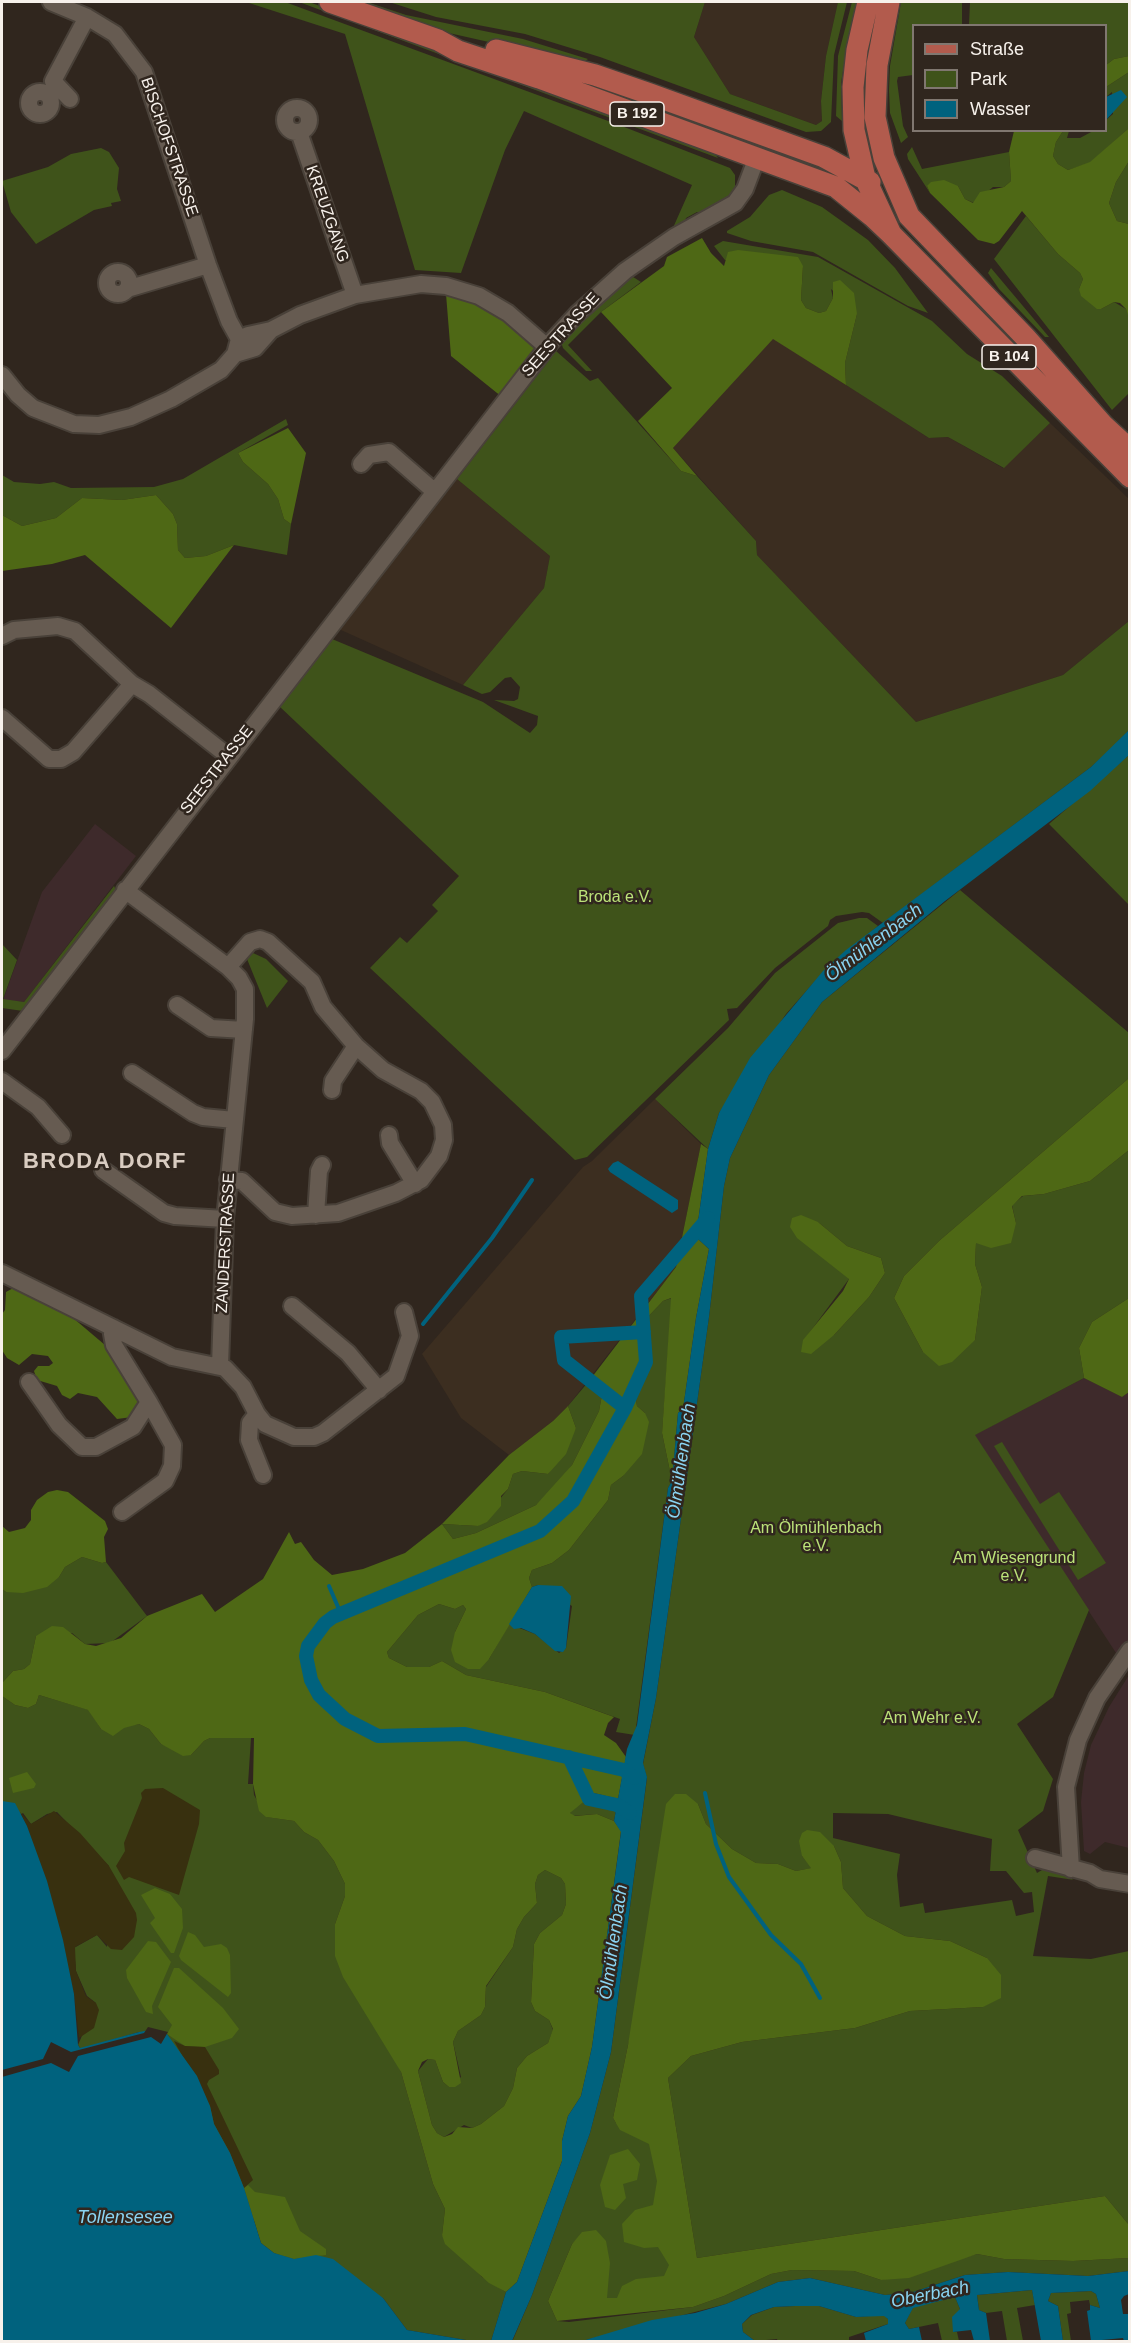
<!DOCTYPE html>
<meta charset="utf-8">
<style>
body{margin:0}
#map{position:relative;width:1131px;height:2343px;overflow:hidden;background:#30261e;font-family:Arial,sans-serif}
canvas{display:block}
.frame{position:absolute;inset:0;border:3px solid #f7f1eb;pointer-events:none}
.legend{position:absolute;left:912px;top:24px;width:195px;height:108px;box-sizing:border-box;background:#30261e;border:2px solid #807770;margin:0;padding:8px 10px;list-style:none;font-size:18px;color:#f7f1eb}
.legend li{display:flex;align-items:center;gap:12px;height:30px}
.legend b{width:30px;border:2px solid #807770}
</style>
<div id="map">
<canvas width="1131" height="2343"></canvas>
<div class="frame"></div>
<ul class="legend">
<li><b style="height:8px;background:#b25b4d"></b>Straße</li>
<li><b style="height:16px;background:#3f531a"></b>Park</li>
<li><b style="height:16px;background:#00627e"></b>Wasser</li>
</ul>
</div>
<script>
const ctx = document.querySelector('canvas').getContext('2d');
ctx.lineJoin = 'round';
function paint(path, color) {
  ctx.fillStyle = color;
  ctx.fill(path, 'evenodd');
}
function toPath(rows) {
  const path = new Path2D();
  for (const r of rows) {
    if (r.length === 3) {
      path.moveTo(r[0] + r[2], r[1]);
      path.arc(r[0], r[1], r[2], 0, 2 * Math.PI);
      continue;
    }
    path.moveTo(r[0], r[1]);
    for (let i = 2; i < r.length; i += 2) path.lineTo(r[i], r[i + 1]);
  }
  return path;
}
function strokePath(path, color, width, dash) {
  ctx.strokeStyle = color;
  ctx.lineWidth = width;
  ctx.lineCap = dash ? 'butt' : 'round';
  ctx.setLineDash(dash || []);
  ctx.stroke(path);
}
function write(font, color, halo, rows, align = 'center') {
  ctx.font = font + ' Arial,sans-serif';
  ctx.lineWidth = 5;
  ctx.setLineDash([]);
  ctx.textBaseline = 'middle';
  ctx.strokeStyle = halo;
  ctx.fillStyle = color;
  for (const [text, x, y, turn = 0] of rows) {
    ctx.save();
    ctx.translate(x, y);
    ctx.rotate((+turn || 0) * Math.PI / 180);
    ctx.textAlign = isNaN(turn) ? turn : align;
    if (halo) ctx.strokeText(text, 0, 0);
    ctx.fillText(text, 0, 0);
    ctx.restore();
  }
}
const commercial = toPath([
 [705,2,838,2,826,56,821,101,822,121,816,125,730,94,694,37],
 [773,338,929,438,948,437,1003,468,1050,423,1129,499,1129,621,1063,675,916,722,757,555,756,541,673,448],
 [457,479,550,556,544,588,463,685,341,630,340,626]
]);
const built = toPath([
 [655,1099,701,1144,676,1267,568,1406,553,1421,509,1455,461,1418,422,1354,583,1167,592,1161]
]);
const education = toPath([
 [95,824,136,856,24,1002,3,1000,42,892],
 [1084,1378,1122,1397,1129,1392,1130,1642,1118,1656,974,1435],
 [1129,1675,1129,1848,1105,1842,1090,1854,1084,1851,1081,1802,1084,1773,1091,1745,1109,1707]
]);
const green = toPath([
 [246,2,285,2,619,125,730,168,735,175,735,187,726,200,703,214,697,212,686,218,685,223,672,230,692,185,524,111,505,150,461,273,415,270,345,34],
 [299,2,309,2,535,85,714,153,718,158],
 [350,2,367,2,406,15,523,39,588,59,582,63,440,31],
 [389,2,705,2,694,37,730,94,816,125,822,121,821,101,826,56,838,2,847,2,834,55,831,122,821,131,806,132,600,57,525,34,436,17],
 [852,2,859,2,849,35,841,83,842,121,836,116,838,56],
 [901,2,962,2,962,25,914,26,913,75,898,77,897,81,903,126,908,137,901,143,890,113,889,90,890,66],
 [970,2,1129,2,1129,56,1114,59,1106,65,1106,26,969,25],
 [1129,72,1129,128,1090,163,1068,170,1058,164,1053,156,1056,142,1063,131,1069,131,1067,138,1080,138,1093,131,1106,130,1106,120,1113,114,1112,92,1106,97,1106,87],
 [912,147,922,169,1009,152,1011,181,1004,187,993,187,974,203,965,199,958,186,927,186,930,193,908,159,907,154],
 [101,148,109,152,119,168,117,189,121,201,111,203,112,206,94,210,36,244,11,212,2,181,48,167,71,154],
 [1129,161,1129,224,1117,221,1109,203,1116,182],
 [782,190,822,207,868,240,895,268,928,313,908,306,813,252,751,241,727,233,727,231,750,217,769,195],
 [1026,216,1058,254,1080,273,1083,279,1079,289,1101,309,1114,302,1126,309,1130,318,1129,393,1112,410,994,259],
 [723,241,818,257,932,321,967,354,1002,376,1050,423,1004,468,948,437,929,438,846,385,845,363,857,314,831,289,833,298,826,311,819,313,806,308,801,300,803,266,725,260,714,246],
 [991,268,1049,337,1045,337,999,289,988,273],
 [630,275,641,282,601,312,568,345,592,371,586,371,563,348,561,342],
 [556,351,590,381,598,378,681,471,697,476,756,541,757,555,916,722,1063,675,1129,621,1129,730,1113,747,1091,767,883,923,869,913,862,912,836,916,830,920,828,926,775,968,737,1008,727,1009,729,1020,587,1157,575,1160,370,968,400,937,407,943,438,911,432,905,459,876,279,706,332,639,483,702,530,733,537,725,538,716,494,700,514,701,518,699,520,687,511,677,505,678,490,692,482,694,463,685,544,588,550,556,457,479],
 [286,419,288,425,238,453,243,462,268,484,278,499,284,519,291,524,287,555,234,545,206,556,185,558,178,550,177,524,173,514,156,495,122,500,82,498,56,518,22,526,2,515,2,475,14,482,40,484,54,482,71,488,154,487,183,479],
 [1129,755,1129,905,1049,824],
 [114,886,116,890,44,984,40,986,31,998,31,1003,23,1011,2,1008,2,944,17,960,3,999,24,1002],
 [960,890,1129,1033,1129,1078,939,1241,904,1276,894,1298,923,1352,975,1340,982,1287,975,1264,976,1242,1016,1223,1012,1205,1023,1196,1044,1194,1090,1181,1129,1150,1129,1298,1092,1322,1079,1348,1084,1378,975,1435,1089,1610,1053,1697,1017,1724,1053,1779,1043,1811,1018,1830,1037,1873,1042,1870,1050,1870,1074,1880,1048,1876,1033,1956,1091,1959,1129,1951,1129,2225,1105,2196,697,2258,668,2078,691,2056,742,2042,855,2028,910,2011,983,2007,987,1958,950,1941,905,1936,867,1916,843,1888,841,1862,834,1846,802,1856,812,1868,796,1871,778,1864,756,1863,732,1849,706,1824,698,1804,628,2045,613,2118,616,2123,631,2079,743,2030,664,2068,688,2265,753,2261,569,2314,578,2238,572,2244,548,2301,557,2321,569,2322,693,2307,724,2296,771,2274,792,2270,854,2271,881,2280,977,2254,1004,2259,1073,2261,1129,2258,1129,2271,1088,2276,1008,2272,965,2275,910,2293,885,2295,810,2278,778,2282,726,2304,582,2341,512,2342,532,2295,590,2133,611,2052,647,1778,643,1764,656,1698,709,1317,724,1186,730,1158,769,1075,822,1002],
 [818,1222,847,1246,881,1258,885,1273,869,1297,834,1335,804,1340,849,1279],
 [833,1813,888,1814,992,1839,990,1871,1006,1871,1024,1893,1032,1892,1034,1912,1016,1916,1012,1900,925,1913,923,1903,900,1907,897,1875,900,1854,833,1838],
 [859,918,867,918,878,926,823,972,786,1014,719,1113,708,1149,655,1099,728,1028,775,973,838,923],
 [253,953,266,959,288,981,267,1008,247,959],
 [672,1298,662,1433,672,1481,668,1488,635,1735,616,1732,620,1719,545,1692,466,1675,442,1661,429,1667,407,1667,389,1658,387,1652,418,1615,439,1604,455,1609,463,1605,466,1609,455,1632,489,1659,509,1624,535,1634,559,1653,566,1648,572,1606,538,1585,532,1587,529,1578,532,1570,552,1563,569,1550,608,1500,611,1485,623,1476,645,1413,637,1406,634,1388,646,1362,643,1322,663,1301],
 [589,1381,602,1395,599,1411,572,1465,553,1490,536,1505,476,1533,453,1539,442,1524,478,1526,508,1489,513,1474,522,1471,548,1474,576,1428,568,1406],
 [1002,1442,1040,1504,1059,1492,1106,1563,1078,1580,994,1446],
 [82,1557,102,1563,106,1562,147,1616,110,1643,85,1644,72,1633,36,1636,30,1664,24,1669,13,1671,2,1683,2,1589,6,1592,59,1577,65,1567],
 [39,1695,89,1710,101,1729,139,1724,149,1729,161,1744,191,1755,204,1741,210,1738,251,1738,248,1784,253,1784,254,1795,267,1817,294,1821,304,1832,318,1840,334,1861,345,1884,345,1896,335,1924,401,2072,433,2184,445,2209,442,2235,482,2277,506,2292,491,2341,472,2341,407,2330,383,2298,274,2253,139,2032,81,2049,78,2045,96,2003,87,1996,76,1971,74,1948,97,1935,107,1947,109,1866,57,1812,47,1814,31,1824,23,1813,2,1826,2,1696,15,1705,28,1708,36,1704],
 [594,1793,618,1799,614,1821,597,1814,572,1816,570,1813,576,1806],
 [545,1870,561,1878,565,1884,566,1904,562,1915,540,1933,534,1944,531,2002,535,2011,549,2020,553,2030,548,2043,527,2056,517,2068,513,2088,504,2106,481,2124,472,2128,464,2125,444,2137,437,2133,432,2125,418,2071,428,2059,435,2060,443,2082,449,2087,461,2077,453,2042,458,2031,481,2015,485,2007,486,1987,513,1947,517,1929,524,1917,537,1903,535,1884,538,1875],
 [1032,2290,1035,2305,1017,2308,1023,2341,1007,2341,1002,2311,986,2313,979,2310,977,2295],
 [1091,2291,1096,2294,1100,2308,1090,2305,1089,2300,1070,2302,1071,2313,1067,2314,1071,2341,1063,2341,1058,2306,1048,2301,1051,2293],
 [955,2297,960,2309,953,2332,957,2332,959,2341,942,2341,938,2323,909,2329,905,2323,913,2307],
 [795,2306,819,2306,856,2317,884,2315,888,2319,888,2324,849,2337,849,2342,778,2342,777,2339,755,2341,743,2332,742,2324,752,2315,774,2307]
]);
const forest = toPath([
 [1129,56,1129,72,1106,87,1106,65,1114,59],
 [1129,128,1129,161,1116,182,1109,203,1117,221,1129,224,1129,318,1126,309,1120,303,1114,302,1101,309,1097,309,1081,296,1079,289,1083,279,1080,273,1058,254,1022,211,999,241,994,244,978,240,930,193,927,186,931,182,944,180,958,186,965,199,973,203,980,192,1004,187,1011,181,1009,152,1014,131,1063,131,1056,142,1053,156,1058,164,1068,170,1090,162],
 [702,238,711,253,724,266,728,252,738,250,798,257,803,266,801,300,806,308,819,313,826,311,833,298,833,282,840,280,854,293,857,314,845,363,846,385,773,339,673,448,697,476,681,471,638,421,672,388,601,312,664,266,667,257],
 [446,294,492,309,537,348,502,397,451,356],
 [288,428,306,453,291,524,284,519,278,499,268,484,243,462,238,453],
 [156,495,173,514,177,524,178,550,185,558,206,556,234,545,171,628,85,555,52,564,2,571,2,515,22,526,56,518,82,498,122,500],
 [1129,1078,1129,1150,1090,1181,1044,1194,1022,1196,1012,1206,1016,1223,1011,1243,991,1248,976,1243,975,1264,982,1287,975,1340,952,1362,939,1366,923,1352,894,1298,904,1276,939,1241],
 [701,1144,708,1149,697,1229,698,1239,709,1249,696,1318,683,1409,678,1413,672,1481,662,1433,671,1298,663,1301,643,1322,646,1362,634,1388,637,1406,645,1413,649,1422,642,1454,623,1476,611,1485,608,1500,569,1550,552,1563,532,1570,529,1578,532,1587,489,1659,480,1669,468,1669,455,1662,451,1650,455,1632,466,1609,463,1605,455,1609,439,1604,418,1615,387,1652,389,1658,407,1667,429,1667,442,1661,466,1675,545,1692,614,1717,608,1723,604,1735,616,1743,626,1757,618,1799,594,1793,570,1813,575,1816,597,1814,614,1821,621,1831,592,2047,581,2096,568,2116,562,2141,562,2161,517,2282,506,2292,489,2283,445,2244,442,2235,445,2209,433,2184,401,2072,343,1977,335,1956,335,1924,345,1896,345,1884,334,1861,318,1840,304,1832,294,1821,266,1817,259,1811,253,1784,254,1738,210,1738,204,1741,191,1755,183,1756,161,1744,149,1729,139,1724,124,1728,113,1736,101,1729,88,1710,39,1695,36,1704,28,1708,15,1705,2,1696,2,1683,13,1671,24,1669,30,1664,36,1636,52,1626,63,1627,85,1644,96,1646,121,1638,147,1616,202,1594,215,1612,263,1579,289,1532,295,1544,301,1542,314,1560,332,1575,363,1569,405,1553,442,1524,509,1455,553,1421,568,1406,576,1428,566,1454,548,1474,522,1471,513,1474,508,1489,501,1496,501,1506,487,1522,478,1526,442,1524,453,1539,476,1533,536,1505,572,1465,599,1411,602,1395,589,1381,676,1267],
 [545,1870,561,1878,565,1884,566,1904,562,1915,540,1933,534,1944,531,2002,535,2011,549,2020,553,2029,548,2043,527,2056,517,2068,513,2088,504,2106,481,2124,472,2128,458,2127,452,2134,444,2137,437,2133,432,2125,418,2071,422,2062,428,2059,435,2060,443,2082,449,2087,455,2087,461,2083,453,2042,458,2031,481,2015,485,2007,486,1986,513,1947,517,1929,524,1917,537,1903,535,1884,538,1875],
 [801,1215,818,1222,847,1246,881,1258,885,1273,869,1297,834,1335,811,1354,801,1352,803,1340,843,1291,849,1279,797,1238,790,1227,792,1218],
 [17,1286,59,1306,112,1351,138,1398,139,1406,132,1417,117,1419,97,1397,78,1393,70,1399,62,1395,57,1386,37,1380,34,1371,38,1366,49,1366,53,1363,48,1356,32,1354,19,1365,7,1358,2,1350,2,1314,5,1310,6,1292],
 [1129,1298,1129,1392,1122,1397,1084,1378,1079,1348,1092,1322],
 [57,1490,68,1492,105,1521,108,1529,104,1537,106,1562,102,1563,82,1557,65,1567,59,1577,47,1587,23,1593,6,1592,2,1589,2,1526,9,1532,25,1528,31,1520,31,1510,37,1500,48,1492],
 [27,1772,36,1784,34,1788,13,1793,9,1778],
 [675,1794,686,1794,698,1804,706,1824,732,1849,756,1863,778,1864,796,1871,811,1868,802,1856,799,1841,802,1833,807,1830,820,1832,834,1846,841,1862,843,1888,867,1916,905,1936,950,1941,987,1958,1001,1975,1001,1998,983,2007,910,2011,855,2028,742,2042,691,2056,668,2078,697,2258,1105,2196,1129,2225,1129,2258,1073,2261,1004,2259,977,2254,909,2278,881,2280,854,2271,792,2270,771,2274,724,2296,693,2307,557,2321,548,2301,572,2244,582,2232,596,2230,606,2241,610,2263,607,2298,617,2298,622,2286,636,2279,664,2276,669,2265,658,2247,644,2248,624,2242,622,2224,635,2210,653,2205,657,2181,649,2144,620,2130,613,2118,628,2045,666,1804],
 [155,1888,170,1894,182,1909,183,1928,174,1953,171,1953,150,1923,155,1918,141,1895],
 [188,1932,195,1935,204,1947,221,1944,227,1948,230,1955,231,1993,228,1997,181,1960,179,1956],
 [148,1941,156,1942,171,1962,152,2006,153,2014,146,2012,127,1978,126,1970],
 [174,1968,179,1968,223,2008,239,2029,232,2038,205,2047,185,2046,167,2034,172,2025,158,2007],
 [628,2149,640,2164,637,2180,623,2184,626,2198,615,2210,605,2207,600,2185,610,2155],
 [248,2185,255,2192,285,2197,300,2231,326,2249,326,2255,294,2259,274,2253,261,2243,244,2188]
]);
const sand = toPath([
 [163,1788,200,1810,199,1824,179,1895,129,1877,124,1880,116,1866,125,1851,124,1843,142,1798,141,1793,145,1789],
 [54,1811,80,1833,109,1866,136,1913,137,1920,134,1937,122,1950,111,1949,97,1935,75,1947,76,1971,86,1996,96,2003,99,2010,94,2028,79,2038,74,1994,27,1826,20,1812,31,1824],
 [174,2041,185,2046,205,2047,219,2070,219,2074,209,2080,207,2084,253,2180,244,2188,230,2153,214,2124,210,2106]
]);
const water = toPath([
 [1121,90,1127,97,1106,120,1106,97],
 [1129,730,1129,755,1090,791,945,901,822,1002,769,1075,730,1158,724,1186,709,1317,656,1698,643,1763,647,1777,611,2052,590,2133,532,2295,512,2341,491,2341,506,2292,517,2282,562,2161,562,2141,568,2116,581,2096,592,2047,621,1832,614,1821,627,1749,637,1725,668,1488,672,1481,678,1413,683,1409,696,1318,709,1249,698,1239,697,1229,708,1149,719,1113,750,1058,823,971,846,950,1091,767],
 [618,1161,678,1200,678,1209,672,1213,610,1172,608,1169,613,1163],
 [538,1585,562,1586,571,1596,566,1648,563,1652,555,1651,535,1634,521,1628,514,1629,509,1624,532,1587],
 [2,1801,15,1803,27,1826,47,1881,63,1940,74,1994,78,2045,80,2048,139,2032,150,2030,167,2034,197,2076,210,2106,214,2124,230,2153,244,2188,261,2243,274,2253,294,2259,316,2255,333,2259,383,2298,407,2330,472,2341,2,2341],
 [1129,2271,1129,2294,1124,2296,1121,2300,1123,2314,1129,2314,1129,2341,1124,2341,1123,2338,1091,2341,1087,2311,1090,2310,1090,2305,1100,2308,1096,2294,1091,2291,1051,2293,1048,2301,1058,2306,1063,2341,1041,2341,1032,2290,977,2295,979,2310,986,2313,990,2341,974,2341,971,2330,953,2332,952,2317,960,2309,955,2297,913,2308,905,2323,909,2329,919,2327,922,2341,866,2341,864,2333,888,2324,888,2319,884,2316,856,2317,819,2306,795,2306,774,2307,751,2315,742,2324,743,2332,755,2341,582,2341,652,2320,695,2313,726,2304,778,2282,810,2278,885,2295,910,2293,965,2275,1008,2272,1088,2276]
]);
const pier = toPath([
 [148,2027,168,2032,161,2044,151,2037,78,2056,69,2072,51,2063,2,2077,2,2070,43,2059,51,2042,71,2052,144,2033]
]);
const stream = toPath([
 [423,1324,492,1238,532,1180],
 [329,1586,341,1614],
 [705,1793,716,1844,729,1877,771,1935,801,1964,820,1998]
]);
const canal = toPath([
 [625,1408,564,1360,561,1337,644,1332],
 [569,1757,589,1799,617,1805,630,1813],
 [635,1778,624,1770,465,1734,378,1736,345,1719,319,1695,311,1680,306,1656,308,1646,325,1623,333,1617,540,1531,573,1501,625,1408,646,1362,641,1296,708,1218]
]);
const minor = toPath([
 [51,2,87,17,115,34,144,72,208,265,229,321,239,339],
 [40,103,11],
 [70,99,53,81,87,17],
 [297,120,12],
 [299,132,355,295],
 [118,283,11],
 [127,289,208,265],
 [235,354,255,348,271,330],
 [2,375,18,395,33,408,74,424,99,425,131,417,171,399,221,370,235,354,239,339,248,335,271,330,300,315,355,295,421,284,446,286,479,296,508,313,547,347],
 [361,464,369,455,389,452,434,491],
 [2,636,14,630,58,626,75,631,132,684,149,694,228,756],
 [2,718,49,759,61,759,73,752,132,684],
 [125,890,228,967,239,978,245,989,245,1019,225,1219,220,1366],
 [228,967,250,942,260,939,268,942,312,982,323,1007,356,1046,383,1070,421,1091,432,1102,443,1125,444,1140,439,1156,421,1180,396,1193,338,1213,292,1216,275,1212,242,1181,228,1180],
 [177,1005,211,1028,244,1030],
 [2,1051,551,342,577,314,625,271,674,237,735,203,745,189,757,157],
 [132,1073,193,1113,203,1117,234,1120],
 [2,1081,38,1107,62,1135],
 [332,1090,333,1081,356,1046],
 [389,1135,390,1143,415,1184],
 [103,1170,164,1213,175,1216,225,1219],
 [316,1215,319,1171,322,1165],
 [2,1273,172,1357,225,1368,243,1387,257,1414,265,1424,294,1437,314,1437,323,1433,396,1376,410,1336,404,1312],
 [292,1306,348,1353,379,1390],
 [29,1382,59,1425,82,1447,96,1447,133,1427,149,1402,114,1345,112,1334,114,1328],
 [257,1414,250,1423,249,1440,263,1475],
 [122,1512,165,1481,172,1466,173,1445,149,1402],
 [1035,1858,1090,1873,1100,1879,1130,1884],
 [1071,1869,1066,1787,1078,1740,1097,1698,1130,1650]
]);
const major = toPath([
 [330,2,438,40,458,51,539,78,836,187,872,216,891,234],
 [868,2,857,50,853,87,854,130,865,178,891,234,1130,477],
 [889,2,877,65,875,117,884,158,909,216,1025,337,1103,425,1130,450],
 [496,50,595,75,650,94,824,157,870,182]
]);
const shields = [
 [637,114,54],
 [1009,357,54]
];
const shieldNames = [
 ["B 192",637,114],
 ["B 104",1009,357]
];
const streetNames = [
 ["BISCHOFSTRASSE",169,147,71],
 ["KREUZGANG",327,214,71],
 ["SEESTRASSE",561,335,-48],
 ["SEESTRASSE",217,770,-52],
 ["ZANDERSTRASSE",226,1243,-87]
];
const parkNames = [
 ["Broda e.V.",615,898],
 ["Am Ölmühlenbach",816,1529],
 ["e.V.",816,1547],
 ["Am Wiesengrund",1014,1559],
 ["e.V.",1014,1577],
 ["Am Wehr e.V.",932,1719]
];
const waterNames = [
 ["Ölmühlenbach",874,943,-37],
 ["Ölmühlenbach",682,1461,-82],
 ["Ölmühlenbach",614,1942,-82],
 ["Tollensesee",125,2218],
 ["Oberbach",930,2295,-11]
];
const districtNames = [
 ["BRODA DORF",105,1162]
];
paint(commercial, '#3b2d20');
paint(built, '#3c2e20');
paint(education, '#3e2a2b');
paint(green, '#3f531a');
paint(forest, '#4e6815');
paint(sand, '#38300f');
paint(water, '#00627e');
paint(pier, '#30261e');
strokePath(stream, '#00627e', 4);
strokePath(canal, '#00627e', 14);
strokePath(minor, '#494139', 20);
strokePath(major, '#494139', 24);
strokePath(minor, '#665b51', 16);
strokePath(major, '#b25b4d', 21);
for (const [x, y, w] of shields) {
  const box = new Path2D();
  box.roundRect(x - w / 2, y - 12, w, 24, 4.5);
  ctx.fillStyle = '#30261e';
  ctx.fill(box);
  strokePath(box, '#f7f1eb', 1.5);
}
write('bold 15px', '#f7f1eb', null, shieldNames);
write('16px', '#f7f1eb', '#30261e', streetNames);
write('16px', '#bce379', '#30261e', parkNames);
write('italic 18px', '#8ad4f2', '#30261e', waterNames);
ctx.letterSpacing = '1.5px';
write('bold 22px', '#d9ccc1', '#30261e', districtNames);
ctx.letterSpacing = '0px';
</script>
